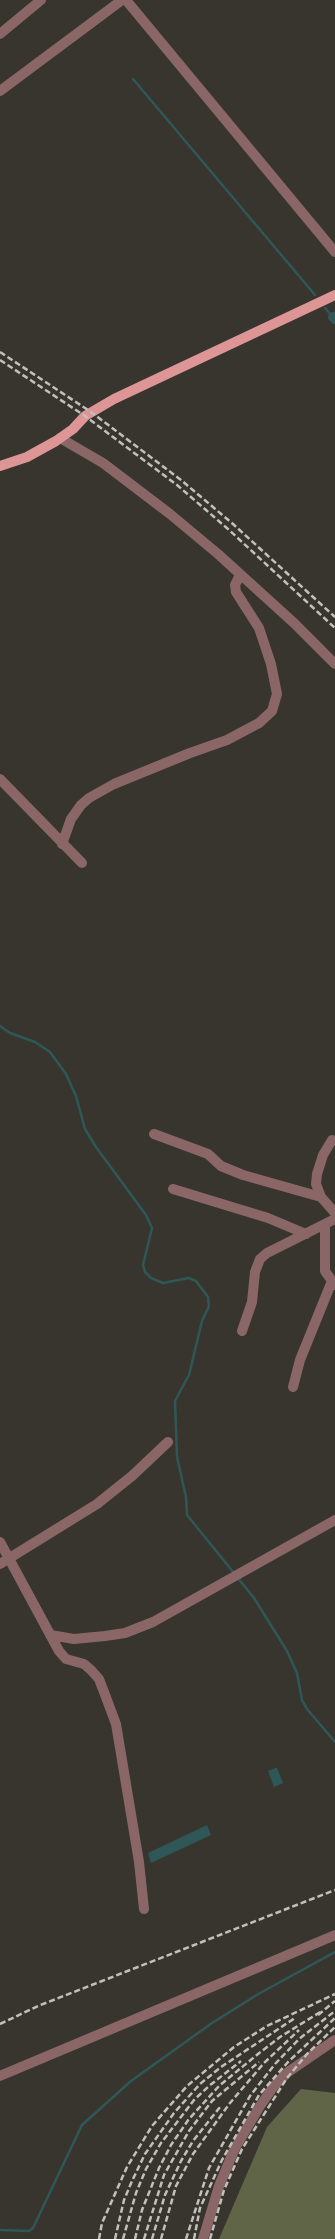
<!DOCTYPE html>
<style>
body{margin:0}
canvas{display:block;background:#37352d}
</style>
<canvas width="335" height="2239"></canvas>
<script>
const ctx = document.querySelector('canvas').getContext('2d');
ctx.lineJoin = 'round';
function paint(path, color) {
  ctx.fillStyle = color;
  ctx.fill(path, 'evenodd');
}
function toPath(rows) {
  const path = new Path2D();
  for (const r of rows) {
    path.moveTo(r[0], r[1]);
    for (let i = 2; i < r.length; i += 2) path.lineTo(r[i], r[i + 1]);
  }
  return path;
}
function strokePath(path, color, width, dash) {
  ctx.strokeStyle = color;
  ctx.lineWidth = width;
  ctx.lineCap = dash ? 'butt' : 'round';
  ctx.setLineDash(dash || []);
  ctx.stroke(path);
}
const forest = toPath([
 [301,2089,335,2093,335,2239,219,2239,267,2127]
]);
const water = toPath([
 [275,1768,277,1768,283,1783,274,1787,268,1771],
 [207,1825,211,1835,151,1863,148,1853]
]);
const stream = toPath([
 [133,79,315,295],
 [325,308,333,317],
 [0,1026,10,1033,35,1042,50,1052,66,1074,76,1096,85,1129,96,1147,146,1215,152,1228,143,1265,145,1272,151,1278,163,1283,189,1278,196,1281,208,1297,209,1306,202,1321,189,1375,175,1401,177,1457,186,1497,187,1515,234,1573],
 [237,1577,254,1598,287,1651,297,1673,302,1700,307,1709,335,1742],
 [0,2230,29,2231,33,2228,82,2125,131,2081,212,2023,260,1993,335,1952]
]);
const canal = toPath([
 [333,317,335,319]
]);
const minor = toPath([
 [126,0,335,252],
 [0,34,41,0],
 [0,91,122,0],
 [60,438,103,463,170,514,218,554,294,623,335,664],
 [0,779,82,863],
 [62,844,71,819,81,805,89,798,114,784,190,753,227,740,259,723,272,711,277,694,271,664,259,628,236,592,235,585,240,575],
 [154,1134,208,1154,221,1166,243,1175,321,1197],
 [332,1140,323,1155,317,1174,316,1184,321,1197,335,1213],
 [173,1189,268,1218,306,1234],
 [325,1224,325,1271,335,1285],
 [242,1331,252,1302,255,1272,260,1259,267,1253,335,1219],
 [293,1387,300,1360,332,1281],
 [0,1542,59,1651,66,1659,84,1664,91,1670,99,1679,104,1692,116,1724,139,1862,144,1909],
 [0,1564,97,1504,132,1476,168,1442],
 [50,1635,74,1639,105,1636,125,1633,153,1622,335,1520],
 [0,2076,335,1935],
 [203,2239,219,2186,235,2148,260,2106,274,2086,288,2072,335,2040]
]);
const major = toPath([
 [0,466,27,457,56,441,73,429,85,416,114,399,335,295]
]);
const rail = toPath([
 [0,352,91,412,181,480,233,524,335,617],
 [0,360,85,416,177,485,228,529,335,628],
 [318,2015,335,2001],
 [0,2024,38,2006,335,1890],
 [99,2239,102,2223,127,2167,152,2126,187,2086,234,2047,267,2026,335,1994],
 [115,2239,124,2200,132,2181,145,2154,174,2113,200,2084,221,2067,295,2018],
 [123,2239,136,2193,146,2169,161,2143,194,2100,209,2086,241,2061],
 [135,2239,142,2210,159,2168,171,2145,189,2119,219,2086,258,2054,280,2037,322,2011],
 [144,2239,164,2175,189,2131,212,2101,259,2062],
 [152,2239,165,2195,181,2161,193,2141,220,2107],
 [161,2239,176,2186,193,2154,230,2103,264,2063,299,2030],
 [186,2239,209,2168,250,2096,275,2064,299,2039,335,2011],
 [194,2239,200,2208,222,2160,259,2095,288,2062,335,2018],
 [210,2239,224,2190,242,2149,287,2078,307,2054,335,2027]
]);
paint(forest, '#606547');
paint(water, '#2f5758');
strokePath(stream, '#2f5758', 2.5);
strokePath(canal, '#2f5758', 10);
strokePath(minor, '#8a6666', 10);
strokePath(major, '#de9595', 10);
strokePath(rail, '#c2c0bb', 2.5, [6, 3]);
</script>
